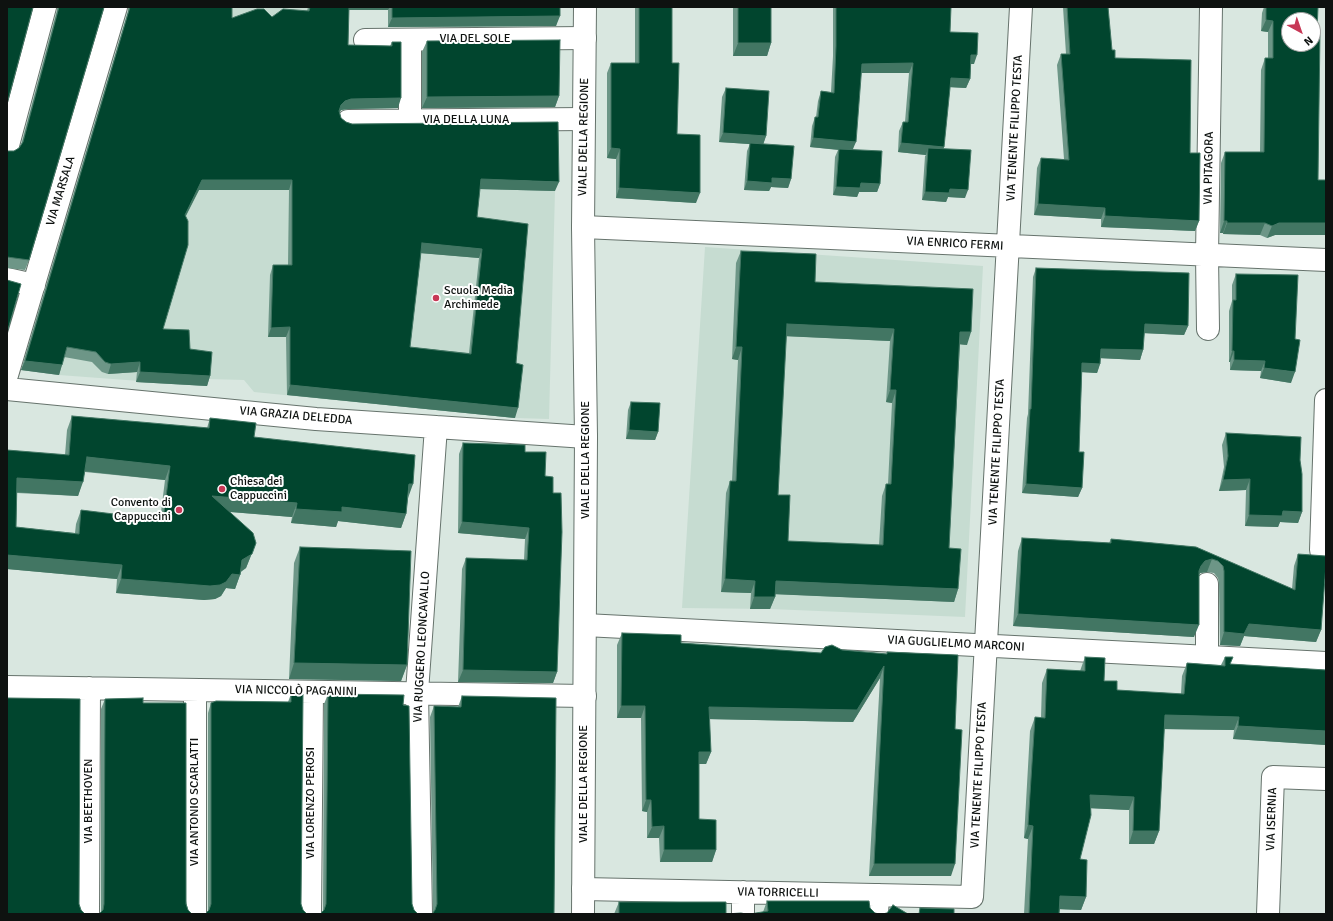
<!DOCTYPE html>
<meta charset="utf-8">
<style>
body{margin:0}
#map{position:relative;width:1333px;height:921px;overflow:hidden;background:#d9e7e0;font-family:Signika,sans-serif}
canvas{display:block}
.frame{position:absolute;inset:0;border:8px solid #0e1210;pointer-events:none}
.north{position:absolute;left:1281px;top:12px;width:40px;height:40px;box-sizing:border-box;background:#fff;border:1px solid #9fa09f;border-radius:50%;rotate:140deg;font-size:11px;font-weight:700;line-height:16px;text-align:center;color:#0e1210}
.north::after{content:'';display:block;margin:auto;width:14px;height:18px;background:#c73856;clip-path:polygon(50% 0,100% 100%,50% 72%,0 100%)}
</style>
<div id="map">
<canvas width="1333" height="921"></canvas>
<div class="frame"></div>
<div class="north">N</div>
</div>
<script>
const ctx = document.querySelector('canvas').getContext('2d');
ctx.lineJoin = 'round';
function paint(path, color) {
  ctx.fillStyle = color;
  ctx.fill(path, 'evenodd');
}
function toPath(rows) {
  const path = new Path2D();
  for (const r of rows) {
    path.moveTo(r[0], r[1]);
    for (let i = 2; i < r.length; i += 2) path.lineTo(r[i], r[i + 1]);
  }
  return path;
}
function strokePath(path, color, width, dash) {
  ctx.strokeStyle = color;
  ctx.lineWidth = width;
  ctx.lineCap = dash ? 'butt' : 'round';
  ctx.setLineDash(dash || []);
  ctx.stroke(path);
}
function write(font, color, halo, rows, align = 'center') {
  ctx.font = font + ' Signika,sans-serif';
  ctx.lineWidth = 4;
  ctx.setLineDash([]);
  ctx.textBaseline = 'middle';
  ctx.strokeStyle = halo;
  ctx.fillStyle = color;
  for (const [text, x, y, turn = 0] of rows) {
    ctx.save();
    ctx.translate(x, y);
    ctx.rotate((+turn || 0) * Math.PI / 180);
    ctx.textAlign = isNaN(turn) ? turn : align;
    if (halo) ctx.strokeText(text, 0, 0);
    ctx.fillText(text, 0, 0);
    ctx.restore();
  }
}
const built = toPath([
 [228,7,330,7,333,63,347,185,555,191,549,419,515,418,254,392,244,380,207,379,207,386,59,375,63,357],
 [705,247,983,266,965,617,770,609,682,608]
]);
const minor = toPath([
 [365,40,585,38],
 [410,40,410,120],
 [348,121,584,119],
 [7,149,45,7],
 [583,227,1326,260],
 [7,279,34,285],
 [1208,329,1207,255,1211,7],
 [7,375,116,7],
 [7,389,316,419,586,437],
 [1326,400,1321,550,1326,551],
 [585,625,1326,663],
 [1207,657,1207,584],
 [7,687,585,696],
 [195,690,195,914],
 [583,889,972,897,1021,7],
 [88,914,89,688],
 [310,914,312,692],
 [421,914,417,692,436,427],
 [743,914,743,892],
 [877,914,878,895],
 [1268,914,1273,777,1326,779]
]);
const secondary = toPath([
 [583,914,586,437,583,227,585,7]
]);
const wall = toPath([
 [57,7,104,7,29,260,25,270,7,268,7,151,14,151,19,148,21,145,57,10],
 [128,7,232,7,232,18,272,17,307,11,308,7,560,7,556,26,388,27,388,10,349,10,348,45,390,46,392,42,398,108,348,109,341,110,340,112,341,118,346,122,555,191,480,189,477,217,516,363,515,418,287,395,286,337,268,337,270,275,273,265,288,265,289,190,199,190,186,216,163,329,190,349,210,376,207,386,136,382,137,372,108,374,102,372,92,362,64,357,59,375,21,370,128,11],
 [421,253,479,258,469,353,410,347],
 [635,7,672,7,672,63,677,134,696,203,616,198,616,159,607,158,607,73,611,63,635,63],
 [733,7,771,7,771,43,767,56,733,56],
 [833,7,951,7,950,32,974,64,971,64,970,79,966,88,950,87,944,147,943,149,965,198,948,197,946,202,922,200,925,156,926,155,898,152,899,131,903,122,905,122,909,73,861,73,853,150,880,184,877,192,859,192,857,197,833,195,835,157,838,150,810,147,812,126,815,117,816,117,818,101,821,91,831,92,833,56],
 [1063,7,1108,7,1112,50,1115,58,1190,153,1199,221,1195,231,1101,227,1101,219,1034,215,1037,168,1041,158,1064,159,1057,65,1061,54,1066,54],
 [1264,7,1318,7,1275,235,1267,238,1260,235,1223,234,1223,233,1220,233,1221,163,1225,152,1260,152,1261,70,1265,58,1268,58,1268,32,1261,31,1262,13],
 [427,41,559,96,555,107,422,108,422,52],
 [726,88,766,136,763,144,791,179,788,188,771,187,769,191,744,190,747,151,750,144,719,142,722,97],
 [741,251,815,282,967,345,960,344,949,548,958,589,954,602,775,594,775,597,770,609,750,609,751,593,721,592,726,493,730,481,732,481,738,360,732,359,736,263],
 [786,336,890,341,886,402,892,403,888,484,886,484,882,496,879,545,788,541,778,495],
 [1036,268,1188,326,1184,335,1144,333,1143,350,1140,360,1100,358,1100,364,1097,373,1082,372,1079,452,1082,488,1078,497,1022,493,1027,418,1028,414,1033,277],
 [1236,274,1291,383,1260,378,1261,371,1230,370,1230,362,1229,362,1229,311,1232,301,1232,285],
 [631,402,658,432,655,440,626,439,628,410],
 [72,416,207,428,210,418,254,437,408,498,406,514,401,528,338,521,336,527,291,523,292,517,230,512,256,543,246,568,241,572,240,575,235,589,226,588,221,596,215,599,204,600,116,593,117,579,7,569,7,450,65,455,67,430],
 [85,472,165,480,160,520,81,510,76,524,75,533,16,527,17,493,78,496],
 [1226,433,1300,460,1302,512,1298,523,1280,522,1278,527,1245,526,1246,490,1219,491,1224,467,1222,445],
 [463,443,525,452,545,476,553,493,557,672,553,683,458,682,462,569,466,558,524,560,525,539,458,533,459,454],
 [1022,538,1109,543,1111,539,1196,547,1292,589,1294,566,1298,554,1321,630,1316,642,1244,636,1240,646,1220,645,1219,584,1218,578,1214,573,1207,572,1200,573,1199,575,1194,637,1013,626,1018,551],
 [300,547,407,665,401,681,289,679,294,563],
 [622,633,681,643,821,653,842,650,887,654,887,652,955,729,951,876,869,876,880,678,853,722,709,719,711,752,706,764,699,764,699,819,716,850,712,862,660,862,659,838,647,838,647,812,642,811,641,718,617,718,617,645],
 [1085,657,1104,681,1117,690,1181,694,1182,676,1187,663,1221,665,1225,657,1231,664,1326,670,1326,745,1233,739,1234,730,1164,729,1159,831,1154,844,1129,844,1129,810,1091,808,1080,859,1086,897,1081,910,1060,909,1059,914,1024,914,1028,839,1024,838,1030,731,1035,717,1041,718,1042,683,1047,669,1080,671],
 [291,694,301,904,303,910,208,912,208,713,211,703,288,702],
 [328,694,403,705,412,904,414,910,323,912,324,704],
 [462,696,554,914,433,912,430,717,434,706,458,707],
 [105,699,143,703,188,910,101,912,101,709],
 [767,901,870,908,875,913,763,912],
 [619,902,726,914,746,914,614,914]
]);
const shadedWall = toPath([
 [347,7,390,7,388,10,346,10],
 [560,16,556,26,388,27,392,18],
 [1266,20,1273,21,1268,32,1261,31],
 [738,43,771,43,767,56,733,56],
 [971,55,977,55,974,64,968,64],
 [913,63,909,73,858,73,862,64],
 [951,78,970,79,966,88,947,87],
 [559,96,555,107,422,108,427,97],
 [401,98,398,108,348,109,341,110,337,115,341,105,345,101,351,99],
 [723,133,766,136,763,145,719,142],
 [813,138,856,142,852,151,810,147],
 [901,143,944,147,941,156,928,148,926,155,898,152],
 [611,148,620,149,616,159,607,158],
 [772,178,791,179,788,188,771,187,769,191,744,190,747,181],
 [481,179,559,182,555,191,478,189],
 [202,180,292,180,289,190,199,190,181,225,185,215],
 [861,183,880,184,877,192,859,192,857,197,833,195,836,187],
 [619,188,700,193,696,203,616,198],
 [950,189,968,190,965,198,948,197,946,202,922,200,925,192],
 [1038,204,1105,208,1101,219,1034,215],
 [1105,216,1199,221,1195,231,1101,227],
 [1224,221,1227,221,1223,233,1220,233],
 [1227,223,1265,223,1260,235,1223,234],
 [1279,223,1326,223,1326,235,1275,235,1267,238,1272,226],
 [422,243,482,249,479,258,419,253],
 [787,324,894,329,890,341,782,336],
 [1145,324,1188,326,1184,335,1141,333],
 [290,327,286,337,268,337,271,328],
 [960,332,971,332,967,345,956,344],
 [736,347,742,347,738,360,732,359],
 [1101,349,1143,350,1140,360,1097,358],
 [1232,351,1234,351,1230,362,1229,362],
 [1234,360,1265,361,1261,371,1230,370],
 [25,361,62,365,59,375,21,370],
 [140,362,137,372,108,374,111,364],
 [1082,363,1100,364,1097,373,1079,372],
 [1264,368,1295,372,1291,383,1260,378],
 [140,372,210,376,207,386,136,382],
 [290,385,518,408,515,418,287,395],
 [890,390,896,390,892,403,886,402],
 [629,430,658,432,655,440,626,439],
 [87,457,170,466,165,480,82,471],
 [17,478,83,482,78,496,12,492],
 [1250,479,1246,490,1219,491,1223,480],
 [409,484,413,484,408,498],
 [1026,484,1082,488,1078,497,1022,493],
 [212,496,297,503,292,517,207,510],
 [342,507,406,514,401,528,338,521,336,527,291,523,296,509],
 [1283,511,1302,512,1298,523,1280,522,1278,527,1245,526,1249,515],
 [462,522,529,528,525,539,458,533],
 [256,543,246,568,237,574,242,560],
 [7,555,122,565,117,579,7,569],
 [1212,559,1207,572,1200,573,1196,578,1201,566,1205,561],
 [232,574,240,575,235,589,226,588,221,596,215,599,204,600,116,593,121,579],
 [725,579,755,581,751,593,721,592],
 [776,581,958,589,954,602,771,594],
 [754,597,775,597,770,609,750,609],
 [1018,614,1199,625,1194,637,1013,626],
 [1249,624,1321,630,1316,642,1244,636,1240,646,1220,645,1224,632],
 [294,663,407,665,401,681,289,679],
 [884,666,880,678,853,722,705,719,709,707],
 [463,670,557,672,553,683,458,682],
 [621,706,645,706,641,718,617,718],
 [1165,715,1239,717,1234,730,1160,729],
 [1238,726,1326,731,1326,745,1233,739],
 [699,752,711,752,706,764,694,764],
 [1090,795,1134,797,1129,810,1085,808],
 [646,800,651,800,647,812,642,811],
 [1028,825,1033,826,1028,839,1024,838],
 [664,826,659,838,647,838,652,827],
 [1133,831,1159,831,1154,844,1129,844],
 [664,850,716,850,712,862,660,862],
 [874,864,955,864,951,876,869,876],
 [1060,896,1086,897,1081,910,1055,909]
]);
const building = toPath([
 [7,7,33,7,7,104,7,7],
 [59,7,104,7,29,260,7,257,7,151,14,151,19,148,23,142,59,7],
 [130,7,232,7,232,18,257,9,264,9,272,17,283,9,309,11,310,7,349,7,348,45,392,46,392,42,401,42,401,98,351,99,345,101,341,105,339,111,341,118,346,122,352,124,558,122,559,182,481,179,477,217,528,224,516,363,523,365,518,408,290,385,290,327,271,328,273,265,292,265,292,180,202,180,185,215,188,221,188,245,163,329,189,330,190,349,212,352,210,376,140,372,140,362,111,364,105,362,96,352,67,347,62,365,25,361,130,7],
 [422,243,482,249,471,354,410,347,422,243],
 [392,7,560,7,560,16,392,18,392,7],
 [639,7,672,7,672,63,679,63,677,134,700,135,700,193,619,188,620,149,611,148,611,63,639,63,639,7],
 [738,7,771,7,771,43,738,43,738,7],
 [836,7,951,7,950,32,978,33,977,55,971,55,970,79,951,78,944,147,901,143,903,122,908,122,913,63,862,64,856,142,813,138,815,117,818,117,821,91,834,93,836,46,836,7],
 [1067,7,1108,7,1112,50,1115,50,1115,58,1191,60,1190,153,1200,153,1199,221,1105,216,1105,208,1038,204,1041,158,1069,160,1061,54,1070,54,1067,7],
 [1266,7,1318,7,1317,32,1320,32,1318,180,1326,180,1326,223,1279,223,1272,226,1265,223,1227,223,1227,221,1224,221,1225,152,1264,152,1265,58,1273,58,1273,21,1266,20,1266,7],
 [1289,20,1313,20,1313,44,1289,44,1289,20],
 [560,40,559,96,427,97,427,41,560,40],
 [726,88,769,91,766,136,723,133,726,88],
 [750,143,794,146,791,179,772,178,772,183,747,181,750,143],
 [928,148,971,150,968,190,950,189,949,193,925,192,928,148],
 [839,149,882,151,880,184,861,183,860,188,836,187,839,149],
 [741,251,816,254,815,282,973,289,971,332,960,332,949,548,961,549,958,589,776,581,775,597,754,597,755,581,725,579,730,481,736,481,742,347,736,347,741,251],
 [787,324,894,329,890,390,896,390,891,484,886,484,883,545,788,541,790,495,778,495,787,324],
 [1036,268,1189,273,1188,326,1145,324,1143,350,1101,349,1100,364,1082,363,1079,452,1084,452,1082,488,1026,484,1030,409,1031,409,1036,268],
 [1236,274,1298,275,1295,339,1300,340,1295,372,1264,368,1265,361,1234,360,1234,351,1232,351,1233,300,1236,300,1236,274],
 [7,280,21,284,7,333,7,280],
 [631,402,660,403,658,432,629,430,631,402],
 [72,416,209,428,210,418,256,423,254,437,415,455,413,484,409,484,406,514,342,507,342,512,296,509,297,503,212,496,253,533,256,543,252,554,242,560,240,575,232,574,226,582,220,585,210,586,121,579,122,565,7,555,7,450,69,455,72,416],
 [87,457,170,466,163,520,81,510,79,534,16,527,17,478,83,482,87,457],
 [1226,433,1301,437,1300,460,1302,474,1302,512,1283,511,1282,516,1249,515,1250,479,1223,480,1228,456,1226,433],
 [463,443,525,445,525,452,546,452,545,476,553,477,553,493,561,493,562,532,557,672,463,670,466,558,527,560,529,528,462,522,463,443],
 [1022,538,1111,543,1111,539,1196,547,1295,590,1298,554,1326,556,1326,565,1321,630,1249,624,1244,634,1224,632,1224,571,1223,566,1218,561,1212,559,1205,561,1201,566,1199,571,1199,625,1018,614,1022,538],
 [300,547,411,551,407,665,294,663,300,547],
 [622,633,681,635,681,643,821,653,825,647,832,645,842,650,887,654,887,652,958,655,955,729,962,730,955,864,874,864,884,666,857,710,709,707,711,752,699,752,699,819,716,820,716,850,664,850,664,826,652,827,651,800,646,800,645,706,621,706,622,633],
 [1085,657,1105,658,1104,681,1117,681,1117,690,1184,694,1187,663,1225,666,1225,657,1233,657,1230,664,1326,670,1326,731,1238,726,1239,717,1165,715,1159,831,1133,831,1134,797,1090,795,1091,815,1080,859,1087,860,1086,897,1060,896,1059,914,1029,914,1033,826,1028,825,1035,717,1045,718,1047,669,1085,671,1085,657],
 [291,694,303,694,301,904,303,910,307,914,205,914,209,910,211,904,211,703,216,701,291,702,291,694],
 [328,694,404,695,403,705,409,706,412,904,414,910,418,914,320,914,324,910,326,904,328,694],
 [462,696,556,698,554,914,432,914,435,910,437,904,434,706,461,707,462,696],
 [7,698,80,699,79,904,81,910,85,914,7,914,7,698],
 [143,698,143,703,186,703,186,904,188,910,192,914,99,914,103,910,104,904,105,699,143,698],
 [767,901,869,901,870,908,875,913,879,914,750,914,768,911,767,901],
 [619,902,726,902,726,914,741,913,746,914,619,914,619,902],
 [893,905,908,914,882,914,887,913,893,905],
 [920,908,954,909,954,914,919,914,920,908]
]);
const markers = [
 [436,298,4,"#c73856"],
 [222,489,4,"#c73856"],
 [179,510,4,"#c73856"]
];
const streetNames = [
 ["VIA DEL SOLE",475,39],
 ["VIA DELLA LUNA",466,120],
 ["VIA TENENTE FILIPPO TESTA",1015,128,-87],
 ["VIALE DELLA REGIONE",584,137,-89],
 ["VIA PITAGORA",1209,168,-89],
 ["VIA MARSALA",61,191,-73],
 ["VIA ENRICO FERMI",955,244,3],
 ["VIA GRAZIA DELEDDA",296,416,5],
 ["VIA TENENTE FILIPPO TESTA",997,452,-87],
 ["VIALE DELLA REGIONE",586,460,-90],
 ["VIA GUGLIELMO MARCONI",956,644,3],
 ["VIA RUGGERO LEONCAVALLO",422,647,-87],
 ["VIA NICCOLÒ PAGANINI",296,691,1],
 ["VIA TENENTE FILIPPO TESTA",979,775,-87],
 ["VIALE DELLA REGIONE",584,784,-90],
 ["VIA BEETHOVEN",89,801,-90],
 ["VIA ANTONIO SCARLATTI",195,802,-90],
 ["VIA LORENZO PEROSI",311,803,-90],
 ["VIA ISERNIA",1272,819,-88],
 ["VIA TORRICELLI",778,893,1]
];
const poiNames = [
 ["Scuola Media",444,291],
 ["Archimede",444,305],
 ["Chiesa dei",230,482],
 ["Cappuccini",230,496],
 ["Convento di",171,503,"right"],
 ["Cappuccini",171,517,"right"]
];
paint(built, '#c6dcd1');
strokePath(minor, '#66736c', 24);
strokePath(secondary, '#66736c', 24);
strokePath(minor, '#fff', 22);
strokePath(secondary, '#fff', 22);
paint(wall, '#6d9687');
paint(shadedWall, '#427663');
paint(building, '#01452e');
strokePath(building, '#427663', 1);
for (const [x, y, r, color] of markers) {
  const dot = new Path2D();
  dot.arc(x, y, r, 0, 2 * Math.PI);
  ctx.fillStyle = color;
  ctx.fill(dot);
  strokePath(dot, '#fff', 1.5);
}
write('12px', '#0e1210', '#fff', streetNames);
write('12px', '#0e1210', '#fff', poiNames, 'left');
</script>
